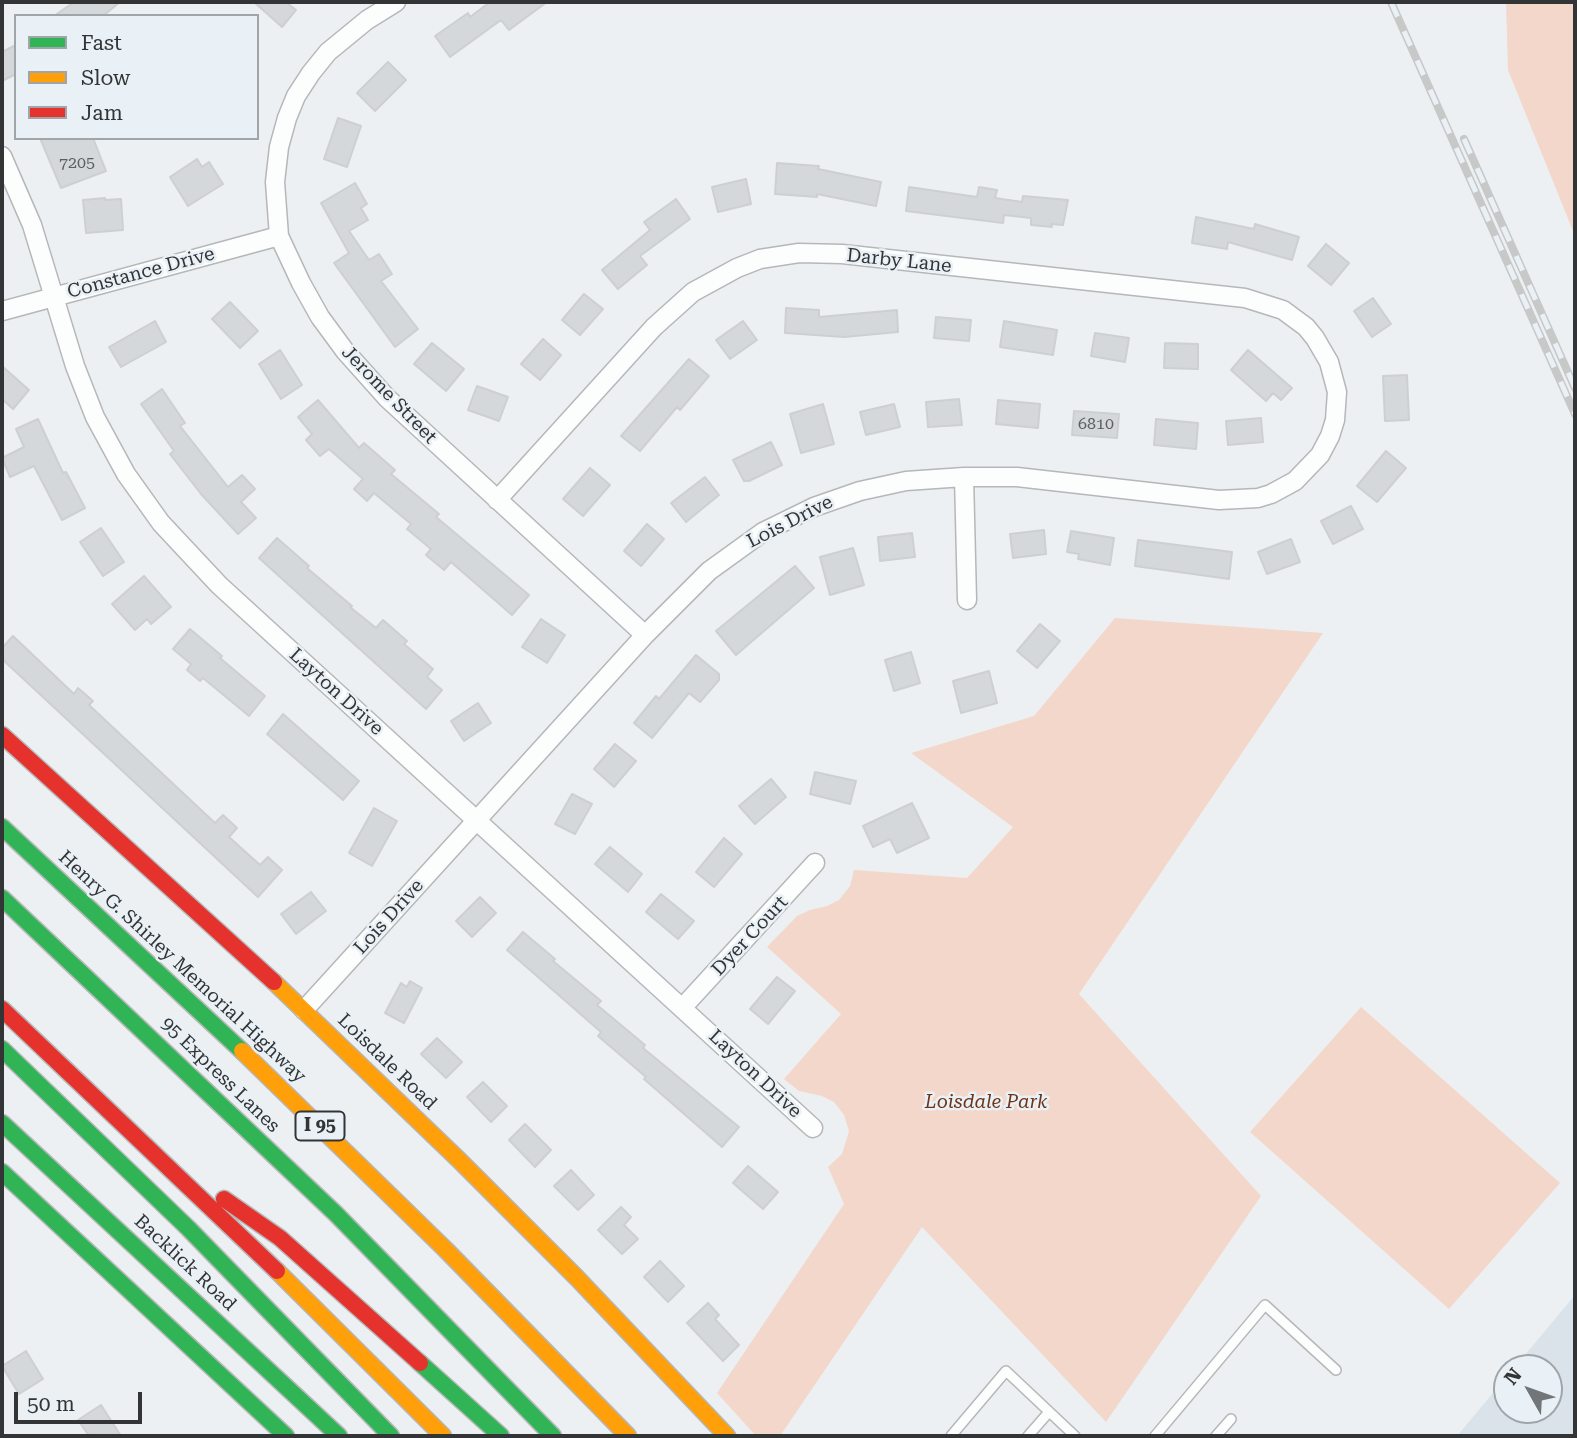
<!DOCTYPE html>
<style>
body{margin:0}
#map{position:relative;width:1577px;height:1438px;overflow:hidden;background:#edf0f3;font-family:"Roboto Serif",serif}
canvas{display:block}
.frame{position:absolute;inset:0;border:4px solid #323436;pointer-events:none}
.legend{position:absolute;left:14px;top:14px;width:245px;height:126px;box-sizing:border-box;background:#eaf1f6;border:2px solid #a0a5a9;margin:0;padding:9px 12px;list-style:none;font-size:21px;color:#323436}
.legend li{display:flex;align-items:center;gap:14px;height:35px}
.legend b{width:35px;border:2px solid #a0a5a9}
.north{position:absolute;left:1493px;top:1354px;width:70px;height:70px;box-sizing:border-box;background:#eaf1f6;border:2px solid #a0a5a9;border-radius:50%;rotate:310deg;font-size:19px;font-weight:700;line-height:28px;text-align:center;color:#323436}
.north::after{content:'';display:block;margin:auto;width:24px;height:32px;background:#737678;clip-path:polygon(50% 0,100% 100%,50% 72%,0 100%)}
.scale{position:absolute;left:14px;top:1392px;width:128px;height:32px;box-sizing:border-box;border:4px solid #323436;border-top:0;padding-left:9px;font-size:21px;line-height:24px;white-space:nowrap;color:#323436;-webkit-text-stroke:5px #eaf1f6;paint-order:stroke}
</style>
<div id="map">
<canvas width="1577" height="1438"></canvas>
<div class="frame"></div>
<ul class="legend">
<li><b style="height:9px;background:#30b455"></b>Fast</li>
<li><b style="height:9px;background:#ff9f0a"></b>Slow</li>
<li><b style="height:9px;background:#e5322d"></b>Jam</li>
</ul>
<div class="north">N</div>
<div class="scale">50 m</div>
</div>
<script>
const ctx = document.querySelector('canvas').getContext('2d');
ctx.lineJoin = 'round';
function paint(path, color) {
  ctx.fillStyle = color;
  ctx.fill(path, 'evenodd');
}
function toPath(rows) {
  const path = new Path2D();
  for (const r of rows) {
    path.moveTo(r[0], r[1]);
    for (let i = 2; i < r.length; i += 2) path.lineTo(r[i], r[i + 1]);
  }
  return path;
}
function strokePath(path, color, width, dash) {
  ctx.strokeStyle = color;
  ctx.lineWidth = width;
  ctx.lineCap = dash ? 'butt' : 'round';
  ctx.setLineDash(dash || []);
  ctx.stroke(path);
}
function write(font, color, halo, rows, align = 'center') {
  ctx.font = font + ' "Roboto Serif",serif';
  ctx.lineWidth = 5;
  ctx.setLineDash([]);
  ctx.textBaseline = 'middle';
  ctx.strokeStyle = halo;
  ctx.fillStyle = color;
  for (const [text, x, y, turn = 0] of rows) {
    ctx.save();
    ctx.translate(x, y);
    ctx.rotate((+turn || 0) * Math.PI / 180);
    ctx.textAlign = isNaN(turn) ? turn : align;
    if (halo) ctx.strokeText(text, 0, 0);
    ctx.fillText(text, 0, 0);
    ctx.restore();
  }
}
const built = toPath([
 [1575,1295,1575,1436,1457,1436,1507,1376,1507,1410,1549,1410,1549,1368,1514,1368]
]);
const green = toPath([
 [1506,2,1575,2,1575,236,1508,70],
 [1115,618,1323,633,1079,994,1261,1196,1106,1422,922,1227,780,1436,756,1436,717,1393,844,1204,828,1167,842,1154,849,1131,844,1115,834,1102,822,1096,799,1091,784,1079,841,1014,767,947,797,916,810,910,827,906,839,900,850,886,854,870,967,878,1013,827,911,753,1034,716],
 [1361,1007,1560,1183,1449,1309,1250,1132]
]);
const building = toPath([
 [74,2,120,2,103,16,54,16,74,2],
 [254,2,286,2,296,10,282,27,254,2],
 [490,2,547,2,509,30,501,20,450,57,435,36,468,13,470,17,490,2],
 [16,45,16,74,2,81,2,52,16,45],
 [388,62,406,80,375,111,357,93,388,62],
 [338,118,361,126,347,167,324,159,338,118],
 [40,138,93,138,106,171,61,188,40,138],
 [197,159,202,167,209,162,223,184,188,206,170,177,197,159],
 [777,163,819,166,818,169,881,182,876,206,817,194,817,197,775,194,777,163],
 [746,179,751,204,718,212,712,187,746,179],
 [355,183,367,204,361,208,368,220,349,231,369,260,379,254,392,274,381,281,418,329,395,347,334,263,349,253,321,203,355,183],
 [909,187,977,197,979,187,997,190,995,198,1022,202,1023,196,1068,200,1063,225,1051,224,1052,227,1031,225,1031,218,1004,215,1003,223,906,211,909,187],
 [105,198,105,200,121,199,123,230,86,233,83,200,105,198],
 [676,199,690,219,640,256,647,265,618,289,602,270,650,230,644,222,676,199],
 [1196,217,1254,229,1255,224,1299,237,1292,260,1228,242,1227,249,1192,243,1196,217],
 [1326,244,1349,263,1331,285,1308,266,1326,244],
 [584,294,603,309,580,335,562,320,584,294],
 [1373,298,1391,324,1372,337,1354,311,1373,298],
 [230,302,258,331,240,348,212,319,230,302],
 [786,308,819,310,819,317,897,310,898,332,844,337,785,333,786,308],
 [936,317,971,320,969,341,934,338,936,317],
 [155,321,166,342,121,367,109,347,155,321],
 [743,321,757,340,730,359,716,340,743,321],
 [1004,321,1057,330,1053,355,1000,347,1004,321],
 [1095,333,1129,338,1125,362,1091,356,1095,333],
 [543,339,561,355,540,380,521,364,543,339],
 [432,343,464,369,446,391,414,364,432,343],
 [1165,343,1198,344,1198,369,1164,368,1165,343],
 [280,350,302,385,281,399,259,364,280,350],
 [1248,350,1292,388,1281,400,1273,393,1266,401,1231,370,1248,350],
 [689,359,709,376,680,410,677,407,640,451,621,436,689,359],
 [2,366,29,390,13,409,2,399,2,366],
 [1407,375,1409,420,1385,421,1383,376,1407,375],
 [477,386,508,397,499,421,468,410,477,386],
 [162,389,185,423,180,426,228,487,242,475,255,489,241,502,256,518,238,534,201,494,170,454,174,451,141,404,162,389],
 [959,399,962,425,928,427,926,402,959,399],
 [318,400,359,448,364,443,395,470,391,474,439,514,436,517,529,595,512,615,451,562,444,570,426,555,431,549,407,529,411,524,374,493,367,501,354,489,363,479,329,449,320,456,306,440,312,434,298,417,318,400],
 [998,400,1040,404,1038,428,996,424,998,400],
 [823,404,834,444,801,453,790,414,823,404],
 [894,404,900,427,866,435,860,412,894,404],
 [1074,411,1119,414,1117,438,1072,435,1074,411],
 [1261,418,1263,442,1228,445,1226,421,1261,418],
 [38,419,63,473,66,472,85,508,62,520,34,466,10,477,2,458,24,447,16,429,38,419],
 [1156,419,1198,423,1196,449,1154,445,1156,419],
 [771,442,782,465,749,481,744,481,733,460,771,442],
 [1386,451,1406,468,1377,502,1357,486,1386,451],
 [590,468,610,485,583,516,563,499,590,468],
 [705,477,719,495,686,522,671,503,705,477],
 [1351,506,1363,529,1333,544,1321,521,1351,506],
 [647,524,664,539,641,566,624,551,647,524],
 [101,528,124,562,103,576,80,542,101,528],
 [1044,530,1046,554,1013,558,1010,534,1044,530],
 [1071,531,1114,538,1110,565,1078,559,1079,554,1067,552,1071,531],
 [912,533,915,557,880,561,878,537,912,533],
 [277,538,309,566,307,568,352,606,350,607,376,628,383,620,407,641,404,644,433,669,427,677,442,690,426,709,259,558,277,538],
 [1291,539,1300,562,1267,574,1258,552,1291,539],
 [1138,540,1232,552,1229,579,1135,566,1138,540],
 [853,548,864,585,830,595,820,557,853,548],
 [795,566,814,588,736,655,716,631,795,566],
 [144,576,171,607,151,624,147,619,135,630,112,604,144,576],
 [541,619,565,635,547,663,522,647,541,619],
 [1040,624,1060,641,1037,668,1017,651,1040,624],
 [190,629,222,656,220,658,265,696,249,716,203,678,200,681,187,670,191,664,173,649,190,629],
 [13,636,74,694,78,688,93,701,89,705,215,823,223,815,237,828,229,837,260,865,268,857,282,870,258,897,2,659,2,648,13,636],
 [911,652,920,683,894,691,885,660,911,652],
 [696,655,719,674,719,680,700,702,689,693,652,738,634,723,656,696,659,699,696,655],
 [989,671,997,703,961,713,953,681,989,671],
 [478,703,491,723,464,741,451,721,478,703],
 [283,714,359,781,343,800,267,734,283,714],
 [615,744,636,761,614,787,594,769,615,744],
 [815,772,856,781,850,804,810,794,815,772],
 [771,779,786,797,755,824,739,806,771,779],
 [572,794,592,804,575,834,555,824,572,794],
 [912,803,929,838,897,853,890,839,873,847,863,826,912,803],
 [374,808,397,821,372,866,349,853,374,808],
 [724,838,742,854,714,887,696,872,724,838],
 [610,847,642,874,628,892,595,864,610,847],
 [311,892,326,911,296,934,281,914,311,892],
 [661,894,694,921,678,939,646,912,661,894],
 [480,897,496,913,472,937,456,921,480,897],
 [523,932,555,959,553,961,601,1001,597,1005,645,1045,643,1048,739,1127,722,1147,644,1079,646,1077,598,1036,601,1032,507,950,523,932],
 [777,977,795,991,768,1024,750,1009,777,977],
 [410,981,422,988,404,1023,385,1013,401,983,407,987,410,981],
 [437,1038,462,1062,446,1078,421,1054,437,1038],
 [483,1082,507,1106,491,1122,467,1097,483,1082],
 [525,1124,551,1150,535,1167,509,1140,525,1124],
 [748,1166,778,1192,763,1209,733,1183,748,1166],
 [571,1170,594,1195,578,1210,554,1186,571,1170],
 [621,1207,631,1217,624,1225,638,1239,622,1254,598,1230,621,1207],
 [660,1261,684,1286,668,1302,644,1277,660,1261],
 [708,1303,719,1315,715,1319,739,1345,723,1361,687,1323,708,1303],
 [26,1351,43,1379,19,1394,2,1366,26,1351],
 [101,1405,121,1436,89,1436,78,1420,101,1405]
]);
const lane = toPath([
 [951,1436,1006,1371,1075,1436],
 [1028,1436,1049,1412],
 [1155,1436,1265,1305,1336,1370],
 [1216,1436,1231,1419]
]);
const street = toPath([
 [396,2,367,20,328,52,311,73,296,96,287,118,279,147,275,182,279,236,301,283,320,317,345,351,387,398,645,635],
 [2,156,32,225,75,366,95,417,126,474,161,523,219,585,813,1128],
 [2,311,279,236],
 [964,477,967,600],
 [683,1007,815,863],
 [304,1010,645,635,709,571,763,532,814,507,860,491,906,481,964,477,1017,477,1219,500,1258,498,1271,494,1295,481,1320,455,1330,436,1335,420,1337,392,1329,362,1315,338,1306,327,1283,310,1245,298,842,254,799,253,760,259,737,268,693,292,654,327,497,500]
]);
const fast = toPath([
 [2,827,242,1051],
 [2,898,336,1214,553,1436],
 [2,1049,188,1228,391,1436],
 [2,1123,339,1436],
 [2,1172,286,1436],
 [420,1363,501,1436]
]);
const slow = toPath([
 [274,982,459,1160,577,1278,727,1436],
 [242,1051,446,1250,628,1436],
 [277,1271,443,1436]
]);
const jam = toPath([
 [2,735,274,982],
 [2,1009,277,1271],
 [224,1199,280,1238,420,1363]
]);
const rail = toPath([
 [1391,2,1575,414],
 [1464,139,1575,388]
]);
const numberNames = [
 ["7205",77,163],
 ["6810",1096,424]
];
const shields = [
 [320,1126,49]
];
const shieldNames = [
 ["I 95",320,1126]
];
const streetNames = [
 ["Darby Lane",899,261,6],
 ["Constance Drive",141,273,-15],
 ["Jerome Street",389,395,46],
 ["Lois Drive",790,522,-27],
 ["Layton Drive",336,692,42],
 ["Lois Drive",389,917,-48],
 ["Dyer Court",750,936,-47],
 ["Henry G. Shirley Memorial Highway",182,967,43],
 ["Loisdale Road",387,1062,44],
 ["Layton Drive",755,1074,43],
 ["95 Express Lanes",220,1075,44],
 ["Backlick Road",185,1263,43]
];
const parkNames = [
 ["Loisdale Park",986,1102]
];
paint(built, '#dbe3ea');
paint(green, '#f3d7ca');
paint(building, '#d5d8da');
strokePath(building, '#cdcfd1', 2);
strokePath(lane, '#b5b7b9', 12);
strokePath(street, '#b5b7b9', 21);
strokePath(fast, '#b5b7b9', 19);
strokePath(slow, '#b5b7b9', 19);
strokePath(jam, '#b5b7b9', 19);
strokePath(lane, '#fcfdfd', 9);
strokePath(street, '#fcfdfd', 18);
strokePath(fast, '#30b455', 16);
strokePath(slow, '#ff9f0a', 16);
strokePath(jam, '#e5322d', 16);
strokePath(rail, '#c7c8c8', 8);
strokePath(rail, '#eaf1f6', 5, [16]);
write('16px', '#5c5f61', null, numberNames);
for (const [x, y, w] of shields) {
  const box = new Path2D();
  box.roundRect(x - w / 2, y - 14.5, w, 29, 5);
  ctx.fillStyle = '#eaf1f6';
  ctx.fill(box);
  strokePath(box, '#323436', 2);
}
write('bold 18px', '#323436', null, shieldNames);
write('19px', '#323436', '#eaf1f6', streetNames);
write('italic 19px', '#6f3517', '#eaf1f6', parkNames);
</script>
